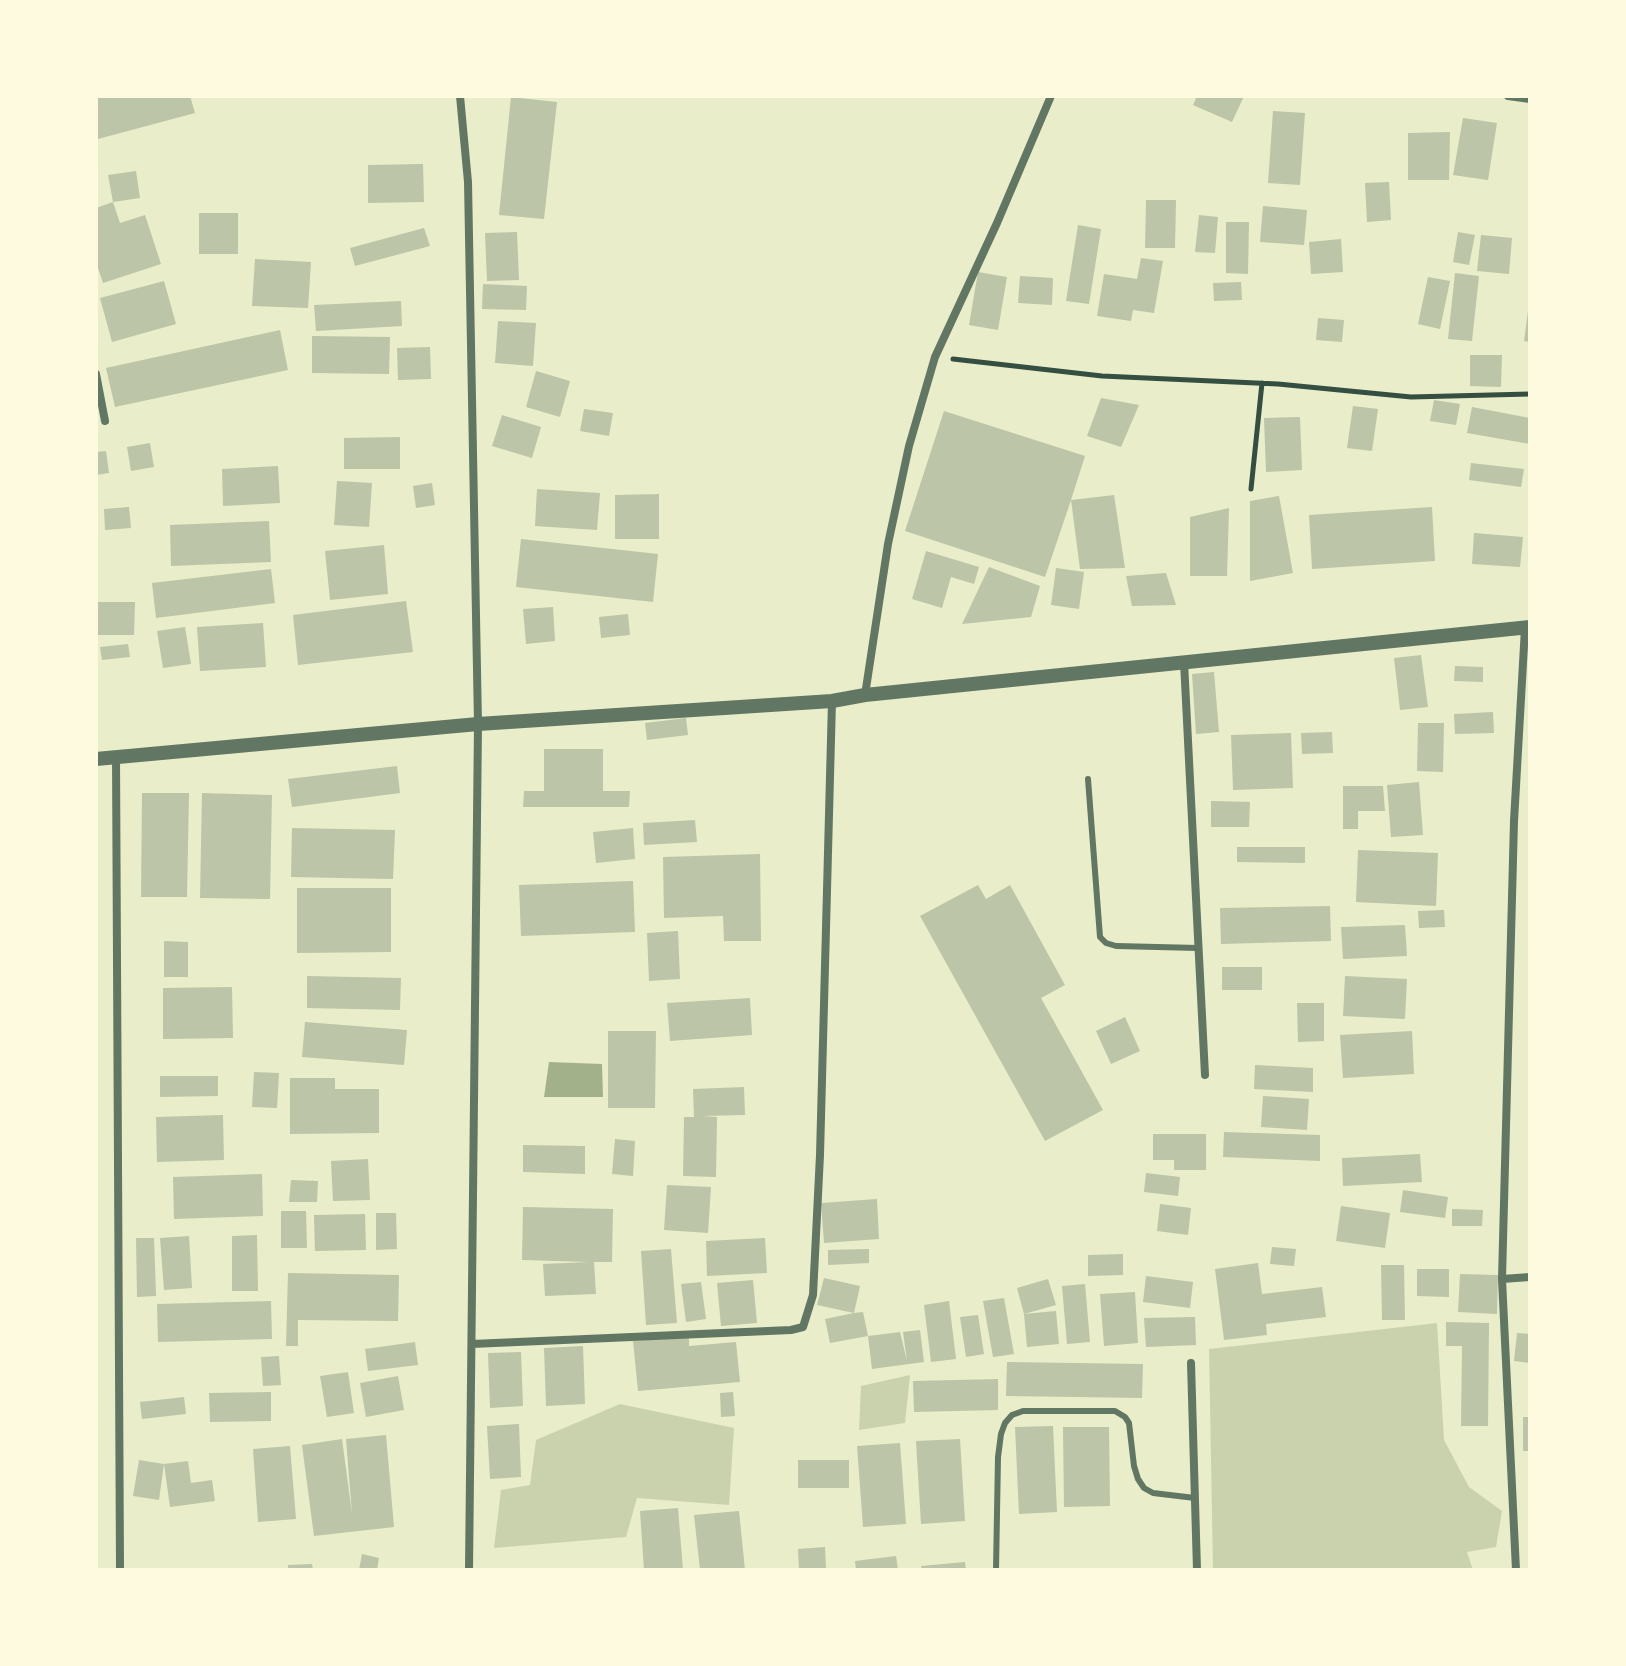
<!DOCTYPE html>
<style>
body{margin:0}
#map{position:relative;width:1626px;height:1666px;overflow:hidden;background:#e9edc9;font-family:"Open Sans",sans-serif}
canvas{display:block}
.frame{position:absolute;inset:0;border:98px solid #fefae0;pointer-events:none}
</style>
<div id="map">
<canvas width="1626" height="1666"></canvas>
<div class="frame"></div>
</div>
<script>
const ctx = document.querySelector('canvas').getContext('2d');
ctx.lineJoin = 'round';
function paint(path, color) {
  ctx.fillStyle = color;
  ctx.fill(path, 'evenodd');
}
function toPath(rows) {
  const path = new Path2D();
  for (const r of rows) {
    path.moveTo(r[0], r[1]);
    for (let i = 2; i < r.length; i += 2) path.lineTo(r[i], r[i + 1]);
  }
  return path;
}
function strokePath(path, color, width, dash) {
  ctx.strokeStyle = color;
  ctx.lineWidth = width;
  ctx.lineCap = dash ? 'butt' : 'round';
  ctx.setLineDash(dash || []);
  ctx.stroke(path);
}
const green = toPath([
 [1437,1323,1444,1440,1469,1487,1502,1511,1496,1547,1467,1552,1473,1570,1213,1570,1209,1349],
 [910,1375,905,1423,859,1430,861,1386],
 [620,1404,734,1428,729,1505,637,1498,626,1537,494,1548,501,1490,530,1485,536,1440]
]);
const water = toPath([
 [549,1062,602,1064,603,1097,544,1097]
]);
const building = toPath([
 [96,96,190,96,195,113,98,139],
 [1197,96,1244,96,1232,122,1193,105],
 [511,97,557,102,544,219,499,215],
 [1273,111,1305,113,1300,185,1268,183],
 [1463,118,1497,123,1488,180,1453,175],
 [1450,132,1449,180,1408,180,1408,133],
 [423,164,424,202,368,203,368,165],
 [136,171,140,198,113,202,120,223,145,215,161,264,103,283,96,262,96,208,113,202,108,175],
 [1389,182,1391,220,1367,222,1365,183],
 [1146,200,1176,200,1175,248,1145,248],
 [1263,206,1307,210,1304,245,1260,242],
 [199,213,238,213,238,254,199,254],
 [1199,215,1218,217,1215,253,1195,252],
 [1226,222,1249,222,1248,274,1226,273],
 [1078,225,1101,229,1089,304,1066,301],
 [424,228,430,246,355,266,350,248],
 [517,232,519,280,487,281,485,233],
 [1458,232,1475,235,1469,265,1453,262],
 [1481,235,1512,238,1509,274,1477,271],
 [1341,239,1343,272,1311,274,1309,242],
 [1141,258,1163,261,1154,313,1133,310,1131,321,1097,316,1104,274,1137,279],
 [255,259,311,262,308,308,252,306],
 [978,272,1007,277,998,330,969,325],
 [1455,273,1479,276,1472,341,1448,339],
 [1020,276,1053,278,1052,305,1018,303],
 [1428,277,1450,281,1440,329,1418,324],
 [164,281,176,324,112,342,100,298],
 [1241,282,1242,300,1214,301,1213,283],
 [483,284,527,286,526,310,482,309],
 [401,301,402,326,316,331,314,305],
 [1528,311,1530,312,1530,342,1524,341],
 [1318,318,1344,320,1342,342,1316,340],
 [498,321,536,323,533,366,495,363],
 [280,330,288,370,115,407,106,368],
 [312,336,390,337,389,374,312,373],
 [430,347,431,379,398,380,397,348],
 [1470,355,1502,355,1501,387,1470,386],
 [536,371,570,381,560,417,526,407],
 [1101,398,1139,405,1121,447,1087,436],
 [1434,400,1460,404,1456,425,1430,421],
 [1353,406,1378,409,1372,451,1347,448],
 [1472,407,1530,418,1530,444,1467,433],
 [584,409,613,413,609,436,580,431],
 [944,411,1085,456,1071,500,1114,495,1125,568,1080,569,1071,500,1045,577,905,531],
 [502,415,541,427,532,458,492,446],
 [1300,417,1302,470,1266,472,1264,418],
 [400,437,400,469,344,469,344,438],
 [150,443,154,467,131,471,127,447],
 [106,451,109,473,96,475,96,452],
 [1471,463,1524,469,1521,487,1469,480],
 [278,466,280,503,223,506,222,469],
 [337,481,372,483,369,527,334,525],
 [432,483,435,505,416,508,413,486],
 [537,489,600,493,597,530,535,526],
 [659,494,659,539,615,539,615,495],
 [1279,496,1293,573,1250,581,1250,501],
 [129,507,131,528,105,530,104,509],
 [1432,507,1435,561,1312,569,1309,515],
 [1229,508,1227,576,1190,576,1190,517],
 [269,521,271,562,171,566,170,525],
 [1474,533,1523,537,1520,567,1472,564],
 [521,539,658,554,653,602,516,587],
 [384,545,388,594,330,600,325,551],
 [926,551,979,567,974,584,951,577,942,608,912,599],
 [989,567,1040,586,1031,617,962,624],
 [1056,568,1084,572,1079,609,1051,605],
 [271,569,275,603,156,618,152,583],
 [1166,573,1176,605,1132,606,1126,576],
 [406,601,413,652,298,665,293,615],
 [97,602,135,602,134,635,97,635],
 [553,607,555,641,526,644,523,609],
 [628,614,630,635,601,638,599,617],
 [263,623,266,667,200,671,197,627],
 [185,627,191,664,163,668,157,631],
 [128,644,130,657,102,660,100,647],
 [1421,655,1428,707,1400,710,1394,658],
 [1455,666,1483,667,1483,682,1454,681],
 [1214,672,1219,732,1196,734,1192,674],
 [1493,712,1494,733,1455,734,1454,714],
 [686,718,688,735,647,740,645,723],
 [1418,723,1444,723,1443,772,1417,771],
 [1332,732,1333,753,1302,754,1301,733],
 [1291,733,1293,788,1233,790,1231,735],
 [544,749,603,749,603,791,630,791,629,807,523,807,524,791,544,791],
 [397,766,400,793,292,807,288,779],
 [1419,782,1423,835,1391,837,1387,785],
 [1343,786,1383,786,1385,811,1358,811,1358,829,1343,829],
 [142,793,189,793,187,897,141,897],
 [202,793,272,795,270,899,200,898],
 [1211,801,1250,802,1249,827,1211,827],
 [695,820,697,842,644,845,643,823],
 [292,828,395,830,393,879,291,877],
 [633,828,635,859,596,863,593,832],
 [1237,847,1305,847,1305,863,1237,862],
 [1358,850,1438,853,1436,906,1356,902],
 [760,854,761,941,724,941,723,916,664,918,663,857],
 [633,881,635,932,521,936,519,885],
 [978,885,986,899,1010,885,1065,985,1041,998,1103,1110,1045,1141,920,916],
 [297,888,391,888,391,952,297,953],
 [1330,906,1331,941,1221,944,1220,908],
 [1444,910,1445,927,1419,928,1418,911],
 [1405,925,1407,956,1343,959,1341,927],
 [678,931,680,979,649,981,647,933],
 [164,941,188,942,188,977,164,977],
 [1222,967,1262,967,1262,990,1222,990],
 [307,976,401,978,400,1010,307,1008],
 [1345,976,1407,979,1405,1019,1343,1016],
 [232,987,233,1038,163,1039,163,988],
 [750,998,752,1035,670,1041,667,1003],
 [1297,1003,1324,1003,1324,1041,1298,1042],
 [1125,1017,1140,1051,1111,1064,1096,1031],
 [305,1022,407,1030,404,1065,302,1057],
 [608,1031,656,1031,655,1108,608,1108],
 [1412,1031,1414,1074,1343,1078,1340,1035],
 [1255,1065,1313,1068,1313,1092,1254,1089],
 [254,1072,279,1073,277,1108,252,1107],
 [160,1076,218,1076,218,1096,160,1097],
 [290,1078,335,1078,335,1089,379,1089,379,1133,290,1134],
 [744,1087,745,1115,702,1116,717,1117,716,1177,683,1176,684,1117,694,1117,693,1089],
 [1263,1096,1309,1099,1307,1130,1261,1127],
 [223,1115,224,1160,157,1162,156,1117],
 [1224,1132,1320,1135,1320,1161,1223,1157],
 [1153,1134,1206,1134,1206,1170,1174,1170,1174,1160,1153,1160],
 [615,1139,635,1141,633,1176,612,1174],
 [523,1145,585,1146,585,1174,523,1172],
 [1420,1154,1422,1182,1343,1186,1342,1158],
 [368,1159,370,1200,333,1201,331,1161],
 [1146,1173,1180,1177,1178,1196,1144,1192],
 [262,1174,263,1216,174,1219,173,1177],
 [291,1180,318,1181,317,1202,289,1202],
 [667,1185,711,1187,708,1233,664,1230],
 [1403,1190,1448,1197,1445,1218,1400,1212],
 [877,1199,879,1239,824,1243,821,1203],
 [1160,1204,1191,1208,1188,1235,1157,1231],
 [1341,1206,1390,1213,1385,1248,1336,1241],
 [523,1207,613,1209,612,1262,594,1262,596,1294,545,1296,543,1264,589,1262,522,1260],
 [1452,1209,1483,1210,1482,1226,1452,1226],
 [281,1211,306,1211,307,1248,281,1248],
 [376,1213,396,1213,397,1249,376,1250],
 [365,1214,366,1250,315,1251,314,1215],
 [257,1235,258,1291,232,1291,232,1236],
 [189,1236,192,1288,164,1290,160,1238],
 [136,1238,154,1238,156,1296,137,1297],
 [765,1238,767,1273,707,1276,706,1241],
 [1272,1247,1296,1249,1294,1266,1270,1264],
 [671,1249,677,1323,646,1325,641,1251],
 [869,1249,869,1263,828,1265,828,1250],
 [1123,1254,1123,1275,1088,1276,1088,1255],
 [1258,1263,1262,1294,1322,1287,1326,1317,1266,1324,1267,1335,1224,1340,1215,1269],
 [1381,1265,1404,1265,1405,1320,1382,1320],
 [1417,1269,1449,1269,1449,1297,1417,1296],
 [288,1273,399,1275,398,1321,298,1320,298,1346,286,1346],
 [1460,1274,1498,1275,1497,1314,1458,1312],
 [1146,1276,1193,1282,1190,1308,1143,1302],
 [824,1278,860,1286,854,1313,863,1312,868,1336,830,1343,825,1319,854,1313,817,1305],
 [1048,1279,1056,1305,1024,1314,1056,1311,1059,1344,1027,1347,1024,1314,1017,1288],
 [753,1280,757,1323,721,1326,717,1283],
 [701,1282,706,1319,686,1322,681,1284],
 [1085,1284,1090,1342,1067,1344,1062,1286],
 [1135,1292,1138,1343,1104,1346,1100,1294],
 [1004,1298,1014,1354,993,1357,983,1301],
 [271,1301,272,1339,158,1342,157,1304],
 [949,1301,956,1359,931,1362,924,1305],
 [978,1315,984,1354,966,1357,960,1317],
 [1195,1317,1196,1345,1146,1347,1144,1318],
 [1446,1322,1489,1323,1488,1426,1461,1426,1462,1346,1446,1346],
 [920,1330,924,1362,872,1369,868,1336,900,1332,907,1361,903,1332],
 [1517,1333,1530,1334,1530,1363,1514,1361],
 [689,1336,689,1346,736,1342,740,1382,638,1391,633,1341],
 [415,1342,418,1365,368,1371,365,1349],
 [583,1346,585,1404,546,1406,544,1348],
 [521,1352,523,1406,490,1408,488,1353],
 [279,1356,281,1385,263,1386,261,1357],
 [1007,1362,1143,1364,1142,1398,1006,1396],
 [348,1372,354,1413,327,1417,320,1376],
 [398,1376,404,1410,366,1417,360,1383],
 [998,1379,998,1410,914,1412,913,1381],
 [271,1392,271,1421,210,1422,209,1393],
 [733,1392,735,1416,721,1417,720,1393],
 [184,1397,186,1414,142,1419,140,1402],
 [1523,1417,1530,1417,1530,1451,1523,1451],
 [519,1424,521,1477,490,1479,487,1426],
 [1053,1426,1057,1512,1019,1514,1015,1427],
 [1063,1427,1109,1427,1110,1506,1064,1507],
 [386,1435,394,1527,314,1536,302,1445,342,1439,352,1514,346,1439],
 [960,1439,965,1521,921,1524,916,1441],
 [900,1443,906,1524,863,1527,857,1446],
 [290,1446,296,1519,258,1522,253,1449],
 [139,1460,164,1464,188,1461,191,1483,212,1480,215,1501,170,1507,164,1464,159,1500,133,1496],
 [798,1460,849,1460,849,1488,798,1488],
 [678,1508,683,1570,644,1570,640,1511],
 [739,1511,745,1570,700,1570,694,1515],
 [825,1547,826,1570,799,1570,798,1549],
 [362,1554,379,1558,377,1570,359,1570],
 [896,1556,898,1570,856,1570,855,1561],
 [965,1562,966,1570,922,1570,921,1566],
 [312,1564,313,1570,288,1570,288,1565]
]);
const path = toPath([
 [953,359,1102,376,1278,384,1411,397,1530,394],
 [1251,489,1262,383]
]);
const service = toPath([
 [1088,779,1100,937,1106,943,1116,946,1198,948],
 [996,1570,998,1457,1001,1434,1005,1423,1012,1415,1023,1411,1115,1411,1125,1417,1129,1423,1134,1466,1138,1479,1144,1488,1153,1493,1195,1498]
]);
const minor = toPath([
 [460,96,468,182,478,724,469,1570],
 [1508,96,1530,99],
 [96,374,105,421],
 [1184,662,1205,1075],
 [865,695,888,544,909,446,935,357,997,223,1051,96],
 [116,756,120,1570],
 [1502,1279,1530,1277],
 [472,1344,791,1330,803,1327,813,1295,820,1155,832,701],
 [1191,1363,1197,1570],
 [1516,1570,1502,1279,1514,821,1525,628]
]);
const tertiary = toPath([
 [96,759,478,724,832,701,865,695,1530,627]
]);
paint(green, '#cad2ad');
paint(water, '#a3b18a');
paint(building, '#bcc5a7');
strokePath(path, '#344e41', 5);
strokePath(service, '#617663', 6);
strokePath(minor, '#617663', 8);
strokePath(tertiary, '#617663', 14);
</script>
